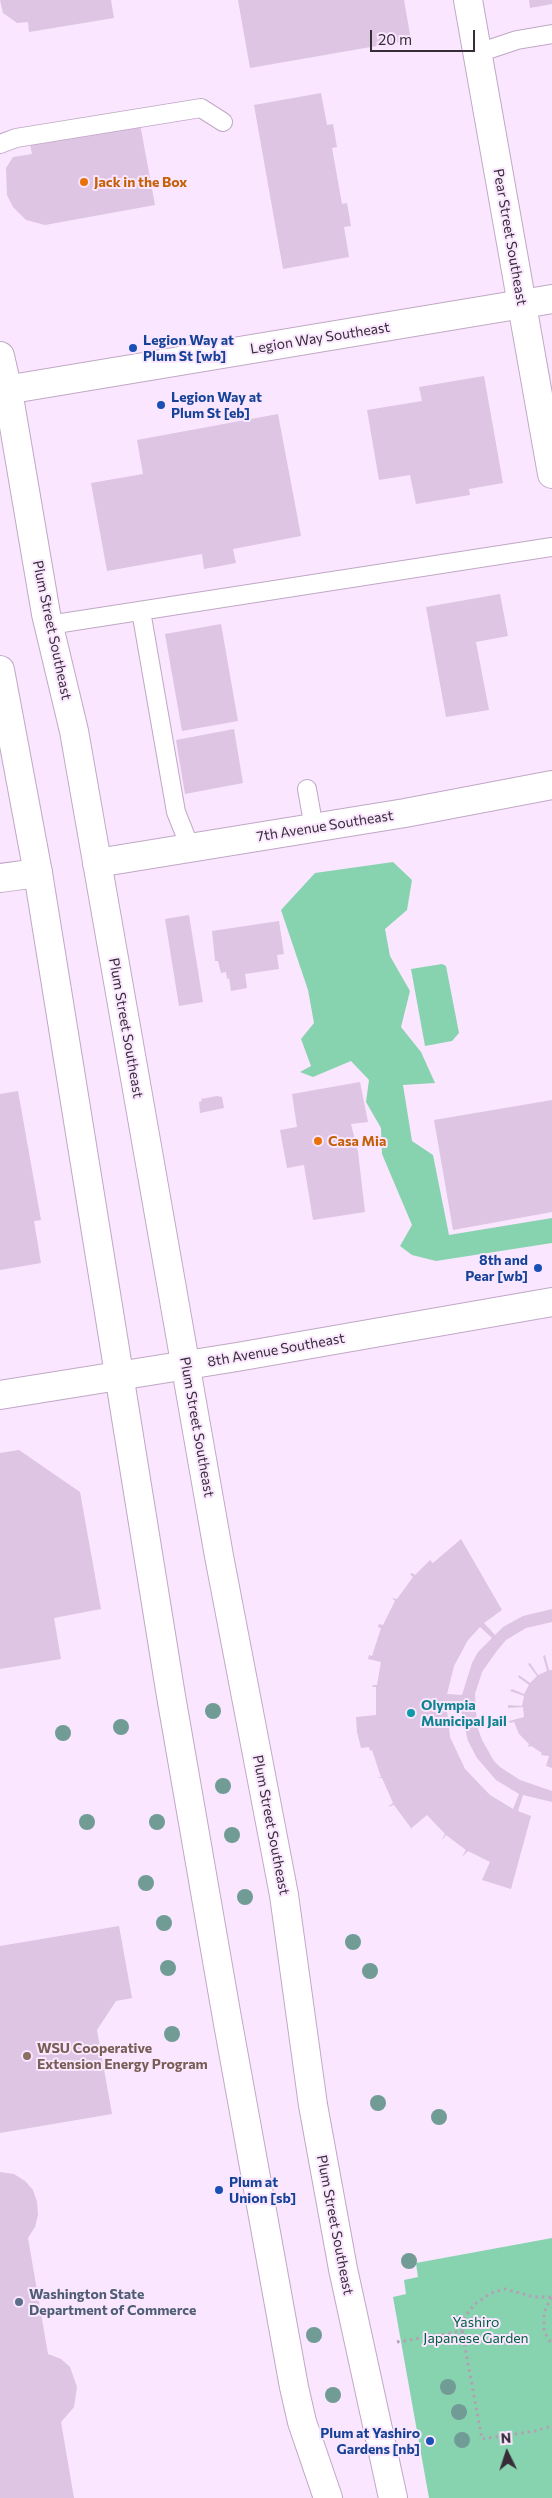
<!DOCTYPE html>
<style>
body{margin:0}
#map{position:relative;width:552px;height:2498px;overflow:hidden;background:#fae6fe;font-family:Commissioner,sans-serif}
canvas{display:block}
.north{position:absolute;left:482px;top:2428px;width:50px;height:50px;-webkit-text-stroke:4px #fae6fe;paint-order:stroke;rotate:356deg;font-size:14px;font-weight:700;line-height:20px;text-align:center;color:#372d39}
.north::after{content:'';display:block;margin:auto;width:18px;height:22px;background:#372d39;clip-path:polygon(50% 0,100% 100%,50% 72%,0 100%)}
.scale{position:absolute;left:370px;top:30px;width:105px;height:22px;box-sizing:border-box;border:2px solid #372d39;border-top:0;padding-left:6px;font-size:15px;line-height:18px;white-space:nowrap;color:#372d39;-webkit-text-stroke:4px #fae6fe;paint-order:stroke}
</style>
<div id="map">
<canvas width="552" height="2498"></canvas>
<div class="north">N</div>
<div class="scale">20 m</div>
</div>
<script>
const ctx = document.querySelector('canvas').getContext('2d');
ctx.lineJoin = 'round';
function paint(path, color) {
  ctx.fillStyle = color;
  ctx.fill(path, 'evenodd');
}
function toPath(rows) {
  const path = new Path2D();
  for (const r of rows) {
    path.moveTo(r[0], r[1]);
    for (let i = 2; i < r.length; i += 2) path.lineTo(r[i], r[i + 1]);
  }
  return path;
}
function strokePath(path, color, width, dash) {
  ctx.strokeStyle = color;
  ctx.lineWidth = width;
  ctx.lineCap = dash ? 'butt' : 'round';
  ctx.setLineDash(dash || []);
  ctx.stroke(path);
}
function write(font, color, halo, rows, align = 'center') {
  ctx.font = font + ' Commissioner,sans-serif';
  ctx.lineWidth = 4;
  ctx.setLineDash([]);
  ctx.textBaseline = 'middle';
  ctx.strokeStyle = halo;
  ctx.fillStyle = color;
  for (const [text, x, y, turn = 0] of rows) {
    ctx.save();
    ctx.translate(x, y);
    ctx.rotate((+turn || 0) * Math.PI / 180);
    ctx.textAlign = isNaN(turn) ? turn : align;
    if (halo) ctx.strokeText(text, 0, 0);
    ctx.fillText(text, 0, 0);
    ctx.restore();
  }
}
const green = toPath([
 [393,862,412,880,407,910,385,929,390,956,410,991,401,1027,421,1052,435,1083,403,1085,412,1141,433,1155,449,1235,552,1218,552,1243,436,1261,412,1255,400,1246,412,1225,382,1154,381,1128,366,1102,369,1080,351,1061,313,1077,300,1072,311,1066,301,1039,314,1023,308,990,281,910,315,873],
 [442,964,446,966,459,1033,452,1041,425,1046,411,969],
 [552,2238,552,2498,429,2498,393,2297,406,2294,404,2280,418,2277,416,2263]
]);
const building = toPath([
 [0,0,111,0,114,18,29,32,28,22,17,23,3,13],
 [238,0,404,0,411,40,250,68],
 [529,0,552,0,552,4,530,8],
 [321,93,327,125,333,124,337,147,332,148,342,204,347,203,351,226,344,227,349,257,283,269,254,105],
 [140,124,155,205,45,225,26,220,13,207,7,195,6,168,13,157,32,154,30,144],
 [484,376,503,483,469,489,470,495,416,504,410,475,379,480,367,410,422,401,419,387],
 [278,414,301,536,233,549,236,563,204,569,202,554,107,571,91,483,143,474,137,440],
 [500,594,508,636,476,642,489,710,446,717,426,607],
 [221,624,238,721,182,731,165,634],
 [234,729,243,783,185,794,176,740],
 [189,915,203,1002,179,1006,165,919],
 [279,921,284,954,277,955,279,969,245,974,247,988,231,991,229,978,227,979,226,972,221,973,218,961,215,961,212,931],
 [360,1082,368,1122,351,1124,358,1152,365,1212,313,1220,304,1165,287,1168,280,1130,297,1127,292,1094],
 [18,1091,41,1220,34,1221,41,1263,0,1270,0,1094],
 [217,1096,222,1097,224,1108,200,1113,199,1102,202,1101,201,1099],
 [552,1100,552,1212,453,1230,434,1120],
 [19,1450,80,1492,101,1609,54,1618,61,1659,0,1669,0,1453],
 [461,1539,502,1610,484,1623,495,1635,503,1627,523,1616,552,1609,552,1622,526,1628,506,1640,496,1652,482,1672,475,1694,477,1726,482,1740,494,1761,500,1767,520,1780,552,1791,552,1802,523,1795,518,1811,531,1816,511,1889,482,1880,490,1862,468,1851,462,1857,466,1850,446,1835,441,1841,445,1834,427,1815,408,1831,411,1828,394,1805,388,1807,393,1803,382,1778,377,1778,381,1777,372,1750,370,1751,369,1747,361,1748,357,1732,356,1717,376,1715,376,1687,372,1687,373,1685,377,1685,381,1662,368,1659,369,1655,372,1656,381,1628,378,1627,379,1624,383,1625,395,1601,392,1598,397,1599,413,1577,410,1574,412,1573,415,1575,430,1560,433,1563],
 [480,1627,492,1638,478,1652,472,1663,462,1695,447,1694,454,1666,468,1640],
 [447,1710,461,1710,468,1741,477,1758,496,1780,519,1794,513,1809,490,1795,465,1769,450,1737],
 [545,1655,549,1670,552,1670,552,1768,546,1766,549,1756,541,1755,542,1753,531,1746,528,1747,529,1744,519,1734,514,1722,510,1723,509,1721,524,1717,523,1707,508,1708,508,1705,522,1706,524,1696,510,1691,512,1689,524,1694,529,1685,518,1677,519,1675,530,1683,537,1676,528,1664,530,1663,538,1675,547,1671,543,1656],
 [119,1926,132,1998,116,2001,97,2030,112,2114,0,2133,0,1946],
 [0,2172,14,2174,25,2181,33,2190,37,2202,38,2215,35,2227,28,2238,48,2354,61,2359,70,2367,77,2387,74,2407,61,2422,74,2498,0,2498]
]);
const path = toPath([
 [551,2297,544,2313,544,2331,552,2345],
 [462,2331,482,2439,535,2431,552,2426],
 [397,2342,462,2331,462,2323,465,2316,475,2304,491,2293,505,2289,534,2297,552,2297]
]);
const service = toPath([
 [478,53,517,40,552,34],
 [0,144,16,138,201,108,223,122],
 [141,611,176,812,190,847],
 [49,625,552,547],
 [307,789,314,828]
]);
const minor = toPath([
 [468,0,552,474],
 [97,863,405,813,552,785],
 [0,878,38,873]
]);
const tertiary = toPath([
 [0,391,552,299],
 [0,1395,237,1357,552,1302]
]);
const secondary = toPath([
 [0,356,8,391,46,614,74,731,219,1556,284,1895,313,2105,343,2269,393,2498],
 [0,670,38,873,171,1696,227,2018,294,2387,302,2422,328,2498]
]);
const trees = [
 [213,1711],
 [121,1727],
 [63,1733],
 [223,1786],
 [87,1822],
 [157,1822],
 [232,1835],
 [146,1883],
 [245,1897],
 [164,1923],
 [353,1942],
 [168,1968],
 [370,1971],
 [172,2034],
 [378,2103],
 [439,2117],
 [409,2261],
 [314,2335],
 [448,2387],
 [333,2395],
 [459,2412],
 [462,2440]
];
const markers = [
 [84,182,5,"#e8710a"],
 [133,348,5,"#1a4fb4"],
 [161,405,5,"#1a4fb4"],
 [318,1141,5,"#e8710a"],
 [538,1268,5,"#1a4fb4"],
 [411,1713,5,"#0f9aa8"],
 [27,2056,5,"#8d6e63"],
 [219,2190,5,"#1a4fb4"],
 [19,2302,5,"#5c6f8a"],
 [430,2441,5,"#1a4fb4"]
];
const foodNames = [
 ["Jack in the Box",94,182],
 ["Casa Mia",328,1141]
];
const streetNames = [
 ["Pear Street Southeast",510,237,80],
 ["Legion Way Southeast",320,338,-9],
 ["Plum Street Southeast",52,630,78],
 ["7th Avenue Southeast",325,826,-9],
 ["Plum Street Southeast",126,1028,80],
 ["8th Avenue Southeast",276,1350,-10],
 ["Plum Street Southeast",197,1427,80],
 ["Plum Street Southeast",271,1825,79],
 ["Plum Street Southeast",335,2225,79]
];
const transitNames = [
 ["Legion Way at",143,340],
 ["Plum St [wb]",143,356],
 ["Legion Way at",171,397],
 ["Plum St [eb]",171,413],
 ["8th and",528,1260,"right"],
 ["Pear [wb]",528,1276,"right"],
 ["Plum at",229,2182],
 ["Union [sb]",229,2198],
 ["Plum at Yashiro",420,2433,"right"],
 ["Gardens [nb]",420,2449,"right"]
];
const cultureNames = [
 ["Olympia",421,1705],
 ["Municipal Jail",421,1721]
];
const educationNames = [
 ["WSU Cooperative",37,2048],
 ["Extension Energy Program",37,2064]
];
const serviceNames = [
 ["Washington State",29,2294],
 ["Department of Commerce",29,2310]
];
const parkNames = [
 ["Yashiro",476,2322],
 ["Japanese Garden",476,2338]
];
paint(green, '#88d3af');
paint(building, '#ddc5e3');
strokePath(service, '#c0a8c5', 20);
strokePath(minor, '#c0a8c5', 30);
strokePath(tertiary, '#c0a8c5', 30);
strokePath(secondary, '#c0a8c5', 30);
strokePath(path, '#b2a1b5', 3, [2.5, 4]);
strokePath(service, '#fff', 18);
strokePath(minor, '#fff', 28);
strokePath(tertiary, '#fff', 28);
strokePath(secondary, '#fff', 28);
ctx.fillStyle = '#719c95';
for (const [x, y] of trees) {
  ctx.beginPath();
  ctx.arc(x, y, 8, 0, 2 * Math.PI);
  ctx.fill();
}
for (const [x, y, r, color] of markers) {
  const dot = new Path2D();
  dot.arc(x, y, r, 0, 2 * Math.PI);
  ctx.fillStyle = color;
  ctx.fill(dot);
  strokePath(dot, '#fae6fe', 2);
}
write('bold 14px', '#c56008', '#fae6fe', foodNames, 'left');
write('14px', '#372d39', '#fae6fe', streetNames);
write('bold 14px', '#164399', '#fae6fe', transitNames, 'left');
write('bold 14px', '#0d838f', '#fae6fe', cultureNames, 'left');
write('bold 14px', '#785e54', '#fae6fe', educationNames, 'left');
write('bold 14px', '#4e5e75', '#fae6fe', serviceNames, 'left');
write('14px', '#015f3f', '#fae6fe', parkNames);
</script>
